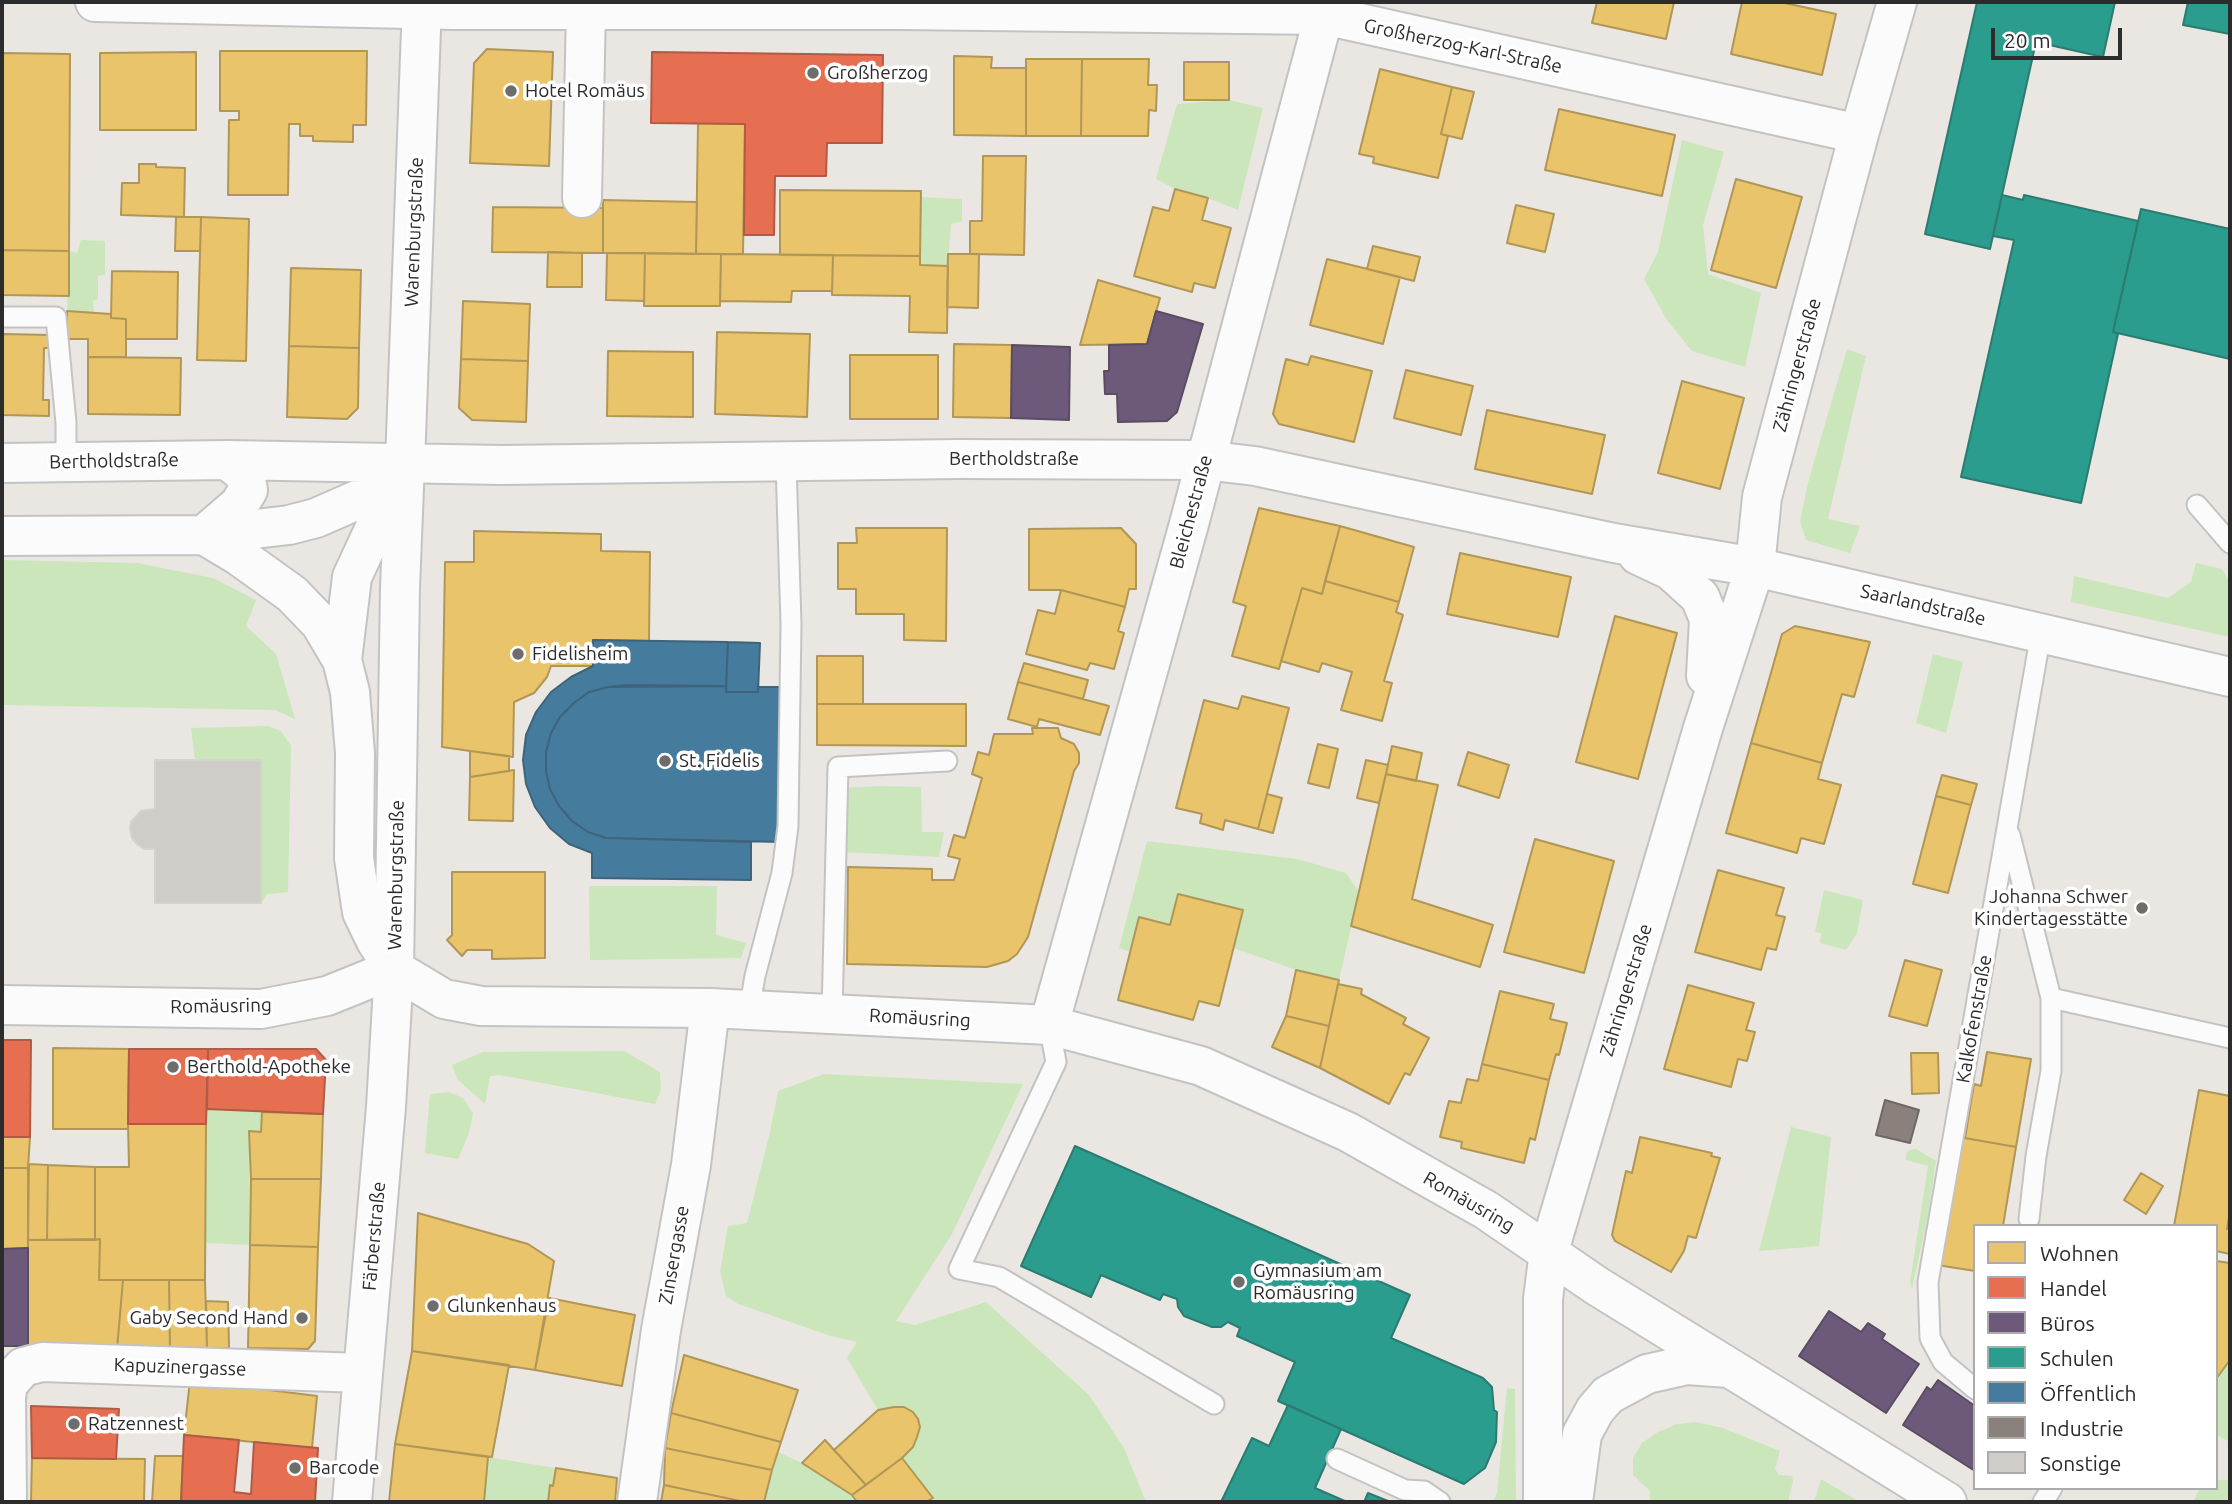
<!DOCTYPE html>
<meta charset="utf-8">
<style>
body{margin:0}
#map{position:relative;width:2232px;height:1504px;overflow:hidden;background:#eae7e2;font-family:Ubuntu,sans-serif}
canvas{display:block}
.frame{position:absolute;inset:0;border:4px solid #2c2c2c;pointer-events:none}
.legend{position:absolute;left:1973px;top:1224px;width:245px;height:266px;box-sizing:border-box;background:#fff;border:2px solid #ababab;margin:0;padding:9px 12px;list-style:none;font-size:21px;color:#2c2c2c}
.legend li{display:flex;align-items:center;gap:14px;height:35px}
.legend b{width:35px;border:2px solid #ababab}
.scale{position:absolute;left:1991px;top:28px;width:131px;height:32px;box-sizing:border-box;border:4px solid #2c2c2c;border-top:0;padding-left:9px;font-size:21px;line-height:24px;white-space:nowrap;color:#2c2c2c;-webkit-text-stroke:5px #fff;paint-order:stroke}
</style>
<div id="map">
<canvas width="2232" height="1504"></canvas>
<div class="frame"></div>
<ul class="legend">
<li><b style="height:19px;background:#e9c46a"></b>Wohnen</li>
<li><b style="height:19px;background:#e76f51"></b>Handel</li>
<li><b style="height:19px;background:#6d597a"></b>Büros</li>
<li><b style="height:19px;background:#2a9d8f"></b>Schulen</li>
<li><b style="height:19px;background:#457b9d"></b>Öffentlich</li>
<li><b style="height:19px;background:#8a817c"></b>Industrie</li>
<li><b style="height:19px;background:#cfcdc8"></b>Sonstige</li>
</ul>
<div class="scale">20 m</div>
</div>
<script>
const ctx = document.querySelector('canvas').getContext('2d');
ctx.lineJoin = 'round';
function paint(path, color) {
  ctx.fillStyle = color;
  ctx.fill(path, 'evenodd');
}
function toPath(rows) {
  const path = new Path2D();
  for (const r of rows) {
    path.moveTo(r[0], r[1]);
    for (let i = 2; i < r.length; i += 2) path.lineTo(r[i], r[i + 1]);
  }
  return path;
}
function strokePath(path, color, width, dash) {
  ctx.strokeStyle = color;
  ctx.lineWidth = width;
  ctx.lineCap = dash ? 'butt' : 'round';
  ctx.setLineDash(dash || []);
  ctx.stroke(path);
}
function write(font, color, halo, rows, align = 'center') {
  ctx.font = font + ' Ubuntu,sans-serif';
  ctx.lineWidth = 7;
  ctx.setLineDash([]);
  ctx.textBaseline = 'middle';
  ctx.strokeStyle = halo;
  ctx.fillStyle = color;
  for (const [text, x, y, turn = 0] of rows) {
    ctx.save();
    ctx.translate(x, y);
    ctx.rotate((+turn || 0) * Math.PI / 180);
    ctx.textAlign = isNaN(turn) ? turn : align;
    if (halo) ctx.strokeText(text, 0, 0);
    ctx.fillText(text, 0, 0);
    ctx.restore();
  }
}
const green = toPath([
 [1229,100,1263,108,1238,210,1208,198,1175,189,1156,179,1177,104],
 [1682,140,1724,152,1703,225,1708,274,1761,293,1745,367,1692,351,1667,320,1644,279,1658,252],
 [921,197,962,199,962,221,951,224,948,266,920,265],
 [81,240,105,241,105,275,98,276,98,299,93,301,94,313,67,311,69,251,77,253],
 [1847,349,1866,356,1828,519,1860,526,1850,553,1806,540,1800,521,1809,479],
 [2,560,137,563,213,578,256,600,246,626,276,654,295,719,275,710,2,705],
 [2196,563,2222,569,2230,583,2230,637,2071,602,2074,576,2168,598,2191,582],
 [1933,654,1963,662,1946,733,1916,723],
 [268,726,281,731,291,746,288,892,268,894,261,903,261,760,195,760,191,728],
 [881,786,921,787,922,832,944,832,939,857,843,852,841,788],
 [1147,841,1297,859,1346,873,1359,892,1339,980,1296,970,1234,948,1243,910,1179,894,1170,925,1139,917,1131,952,1119,948],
 [589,886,717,886,716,935,746,943,741,958,590,960],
 [1824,890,1863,900,1857,933,1846,950,1820,943,1821,933,1815,932],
 [624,1051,660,1072,661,1090,655,1104,499,1075,490,1076,485,1104,458,1080,452,1065,483,1052],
 [824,1074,1023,1084,952,1234,896,1321,915,1325,986,1302,1089,1395,1124,1448,1146,1502,936,1502,902,1458,913,1447,917,1437,920,1427,918,1419,913,1412,878,1410,847,1358,857,1342,831,1336,738,1304,726,1296,720,1272,728,1226,747,1223,770,1132,778,1091],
 [449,1092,463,1098,473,1113,469,1133,458,1159,425,1153,430,1094],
 [207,1109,262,1112,261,1132,249,1132,250,1245,205,1243],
 [1791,1127,1831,1137,1819,1246,1759,1251],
 [1916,1149,1936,1161,1928,1215,1912,1289,1910,1282,1928,1166,1906,1160,1906,1154,1909,1150],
 [2230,1360,2230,1442,2216,1435,2216,1379],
 [1507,1388,1515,1389,1516,1502,1493,1502,1497,1493],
 [1695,1422,1723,1428,1780,1451,1775,1469,1779,1475,1792,1476,1793,1481,1788,1502,1650,1502,1650,1491,1633,1475,1633,1458,1642,1443,1658,1432,1677,1424],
 [778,1452,802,1463,852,1495,857,1502,764,1502],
 [488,1457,556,1468,553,1486,550,1486,548,1502,484,1502],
 [1821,1479,1860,1502,1814,1502],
 [2216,1480,2230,1480,2230,1502,2193,1502,2200,1488,2216,1488]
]);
const homes = toPath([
 [1597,2,1674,2,1666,39,1592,23,1597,2],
 [1742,2,1780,2,1836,14,1822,75,1731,54,1742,2],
 [487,49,553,52,549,166,470,163,474,63,487,49],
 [220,51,367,51,366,125,353,125,353,142,313,141,313,136,300,136,300,124,289,124,288,195,228,195,229,120,239,120,239,111,220,111,220,51],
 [196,52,196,130,100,130,100,53,196,52],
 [2,53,70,54,69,251,2,250,2,53],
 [954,56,992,57,991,68,1026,68,1026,136,954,135,954,56],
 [1026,59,1082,59,1081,136,1026,136,1026,59],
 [1082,59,1149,59,1148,85,1157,85,1156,111,1149,110,1148,136,1081,136,1082,59],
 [1184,62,1229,62,1229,100,1184,100,1184,62],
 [1380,69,1452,87,1441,134,1448,136,1438,178,1373,163,1374,157,1359,154,1380,69],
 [1452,87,1474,92,1462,139,1441,134,1452,87],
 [1559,109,1675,135,1662,196,1545,170,1559,109],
 [698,123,745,124,743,254,696,254,698,123],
 [983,156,1026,156,1024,255,970,254,970,221,982,221,983,156],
 [139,164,156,164,156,167,185,168,184,217,121,215,122,183,139,183,139,164],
 [1736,179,1802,197,1776,288,1711,270,1736,179],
 [1175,189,1208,198,1202,220,1231,228,1215,288,1194,283,1192,292,1134,276,1153,207,1169,211,1175,189],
 [780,190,921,191,920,256,780,255,780,190],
 [603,200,697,202,696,254,603,253,603,200],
 [1516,205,1554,214,1545,252,1507,243,1516,205],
 [493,207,603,208,603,253,492,252,493,207],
 [176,217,201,217,200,251,175,251,176,217],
 [201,217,249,219,246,361,197,360,201,217],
 [1373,246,1420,257,1414,281,1367,269,1373,246],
 [2,250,69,251,69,296,2,295,2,250],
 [548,252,582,253,582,287,547,287,548,252],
 [607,253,645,253,644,301,606,300,607,253],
 [645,253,721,254,720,306,644,306,645,253],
 [721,254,833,255,832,291,792,291,791,302,720,301,721,254],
 [948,254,979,254,978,308,947,307,948,254],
 [833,255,920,256,920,265,948,266,947,333,909,332,910,296,832,295,833,255],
 [1327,259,1400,277,1383,344,1310,325,1327,259],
 [291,268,361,270,359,348,289,346,291,268],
 [112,271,178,272,177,339,126,339,126,319,111,318,112,271],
 [1098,280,1160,298,1147,344,1080,345,1098,280],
 [463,301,530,304,528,361,461,359,463,301],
 [67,311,111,314,111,318,126,319,126,357,88,357,88,339,67,339,67,311],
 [717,332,810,334,807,417,715,414,717,332],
 [2,334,50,335,49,348,44,348,43,400,49,400,49,416,2,415,2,334],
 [954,344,1012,345,1011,418,953,417,954,344],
 [289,346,359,348,358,408,347,419,287,417,289,346],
 [608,351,693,352,693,417,607,416,608,351],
 [850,355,938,355,938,419,850,419,850,355],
 [1311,356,1372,371,1354,442,1279,424,1273,414,1286,359,1308,365,1311,356],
 [88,357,181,358,180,415,88,414,88,357],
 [461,359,528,361,526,422,472,420,459,408,461,359],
 [1406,370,1473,386,1461,435,1394,418,1406,370],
 [1682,381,1744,398,1720,489,1658,473,1682,381],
 [1487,410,1605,435,1592,494,1475,469,1487,410],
 [1259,508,1340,526,1322,594,1302,588,1279,669,1232,656,1246,606,1233,602,1259,508],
 [1340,526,1414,547,1399,602,1325,581,1340,526],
 [856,528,947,528,946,641,904,640,904,614,856,614,856,589,838,589,838,543,857,543,856,528],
 [1121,528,1136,544,1136,589,1129,589,1125,607,1061,590,1029,590,1029,529,1121,528],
 [474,531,601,534,601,551,650,552,649,641,593,640,593,666,551,666,547,677,534,693,514,702,513,757,442,747,445,562,474,562,474,531],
 [1460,553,1571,577,1558,637,1447,614,1460,553],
 [1325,581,1399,602,1396,612,1403,615,1384,681,1392,683,1382,721,1341,710,1352,672,1322,663,1319,672,1281,661,1302,588,1322,594,1325,581],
 [1061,590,1125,607,1118,631,1124,633,1114,669,1090,663,1087,670,1026,654,1038,610,1055,614,1061,590],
 [1615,616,1677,633,1638,779,1576,762,1615,616],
 [1795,626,1870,642,1854,697,1842,694,1822,763,1751,743,1782,634,1795,626],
 [817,656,863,656,863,704,817,704,817,656],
 [1024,663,1088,680,1083,699,1018,682,1024,663],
 [1018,682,1109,706,1100,735,1039,719,1037,727,1008,719,1018,682],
 [1242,696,1289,708,1258,829,1225,820,1223,830,1200,823,1202,814,1176,808,1204,700,1238,709,1242,696],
 [817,704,966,704,966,746,817,745,817,704],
 [1032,728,1058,728,1061,738,1074,744,1079,753,1079,763,1074,771,1028,937,1017,954,1008,961,987,967,847,964,848,867,932,869,932,880,954,880,960,859,948,856,954,835,965,838,982,778,972,774,978,752,989,755,994,734,1033,734,1032,728],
 [1751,743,1822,763,1818,779,1841,785,1824,844,1801,838,1797,853,1726,833,1751,743],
 [1318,744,1338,749,1329,788,1308,783,1318,744],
 [1392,746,1422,753,1416,781,1386,774,1392,746],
 [470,751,509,756,509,771,470,777,470,751],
 [1468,752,1509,765,1499,798,1458,785,1468,752],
 [1366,760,1388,765,1379,803,1357,798,1366,760],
 [514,770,513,821,469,820,470,777,514,770],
 [1386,774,1438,785,1412,899,1493,925,1480,967,1351,926,1386,774],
 [1942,775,1977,784,1971,805,1936,796,1942,775],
 [1267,794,1282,798,1273,833,1258,829,1267,794],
 [1936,796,1971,805,1948,893,1913,884,1936,796],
 [1535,839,1614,861,1584,973,1504,952,1535,839],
 [1718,870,1784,888,1776,915,1785,917,1776,950,1767,948,1761,970,1695,952,1718,870],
 [452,872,545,872,545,958,492,959,492,950,467,950,462,956,447,940,452,935,452,872],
 [1178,894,1243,910,1219,1006,1199,1001,1193,1020,1118,1000,1139,917,1170,925,1178,894],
 [1905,960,1942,970,1927,1026,1889,1016,1905,960],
 [1296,970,1339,980,1329,1026,1286,1016,1296,970],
 [1338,984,1362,989,1361,994,1406,1018,1403,1024,1429,1038,1410,1075,1405,1073,1389,1104,1320,1068,1338,984],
 [1688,985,1754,1003,1746,1030,1755,1032,1747,1061,1738,1059,1731,1087,1664,1069,1688,985],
 [1500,991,1554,1004,1550,1019,1567,1023,1559,1055,1556,1054,1549,1080,1482,1064,1500,991],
 [1286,1016,1329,1026,1320,1068,1272,1047,1286,1016],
 [53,1048,129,1049,128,1129,53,1129,53,1048],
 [1987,1052,2031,1059,2016,1147,1965,1138,1974,1084,1981,1086,1987,1052],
 [1911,1053,1938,1053,1939,1093,1912,1094,1911,1053],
 [1482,1064,1549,1080,1535,1140,1530,1138,1524,1163,1461,1148,1462,1142,1440,1137,1449,1101,1461,1103,1467,1079,1478,1081,1482,1064],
 [2199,1090,2230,1096,2230,1211,2227,1229,2230,1229,2230,1254,2216,1251,2216,1226,2174,1226,2199,1090],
 [262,1112,323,1114,321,1179,251,1179,249,1131,261,1132,262,1112],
 [128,1124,206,1124,205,1280,99,1280,100,1239,95,1240,95,1167,129,1167,128,1124],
 [2,1137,30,1137,28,1168,2,1168,2,1137],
 [1640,1137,1712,1153,1711,1156,1720,1158,1696,1238,1688,1236,1684,1251,1671,1272,1615,1241,1612,1235,1626,1171,1632,1173,1640,1137],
 [1959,1137,2016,1147,2003,1226,1975,1226,1975,1271,1937,1265,1959,1137],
 [29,1164,48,1165,47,1240,28,1240,29,1164],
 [48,1165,95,1167,95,1240,47,1240,48,1165],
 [2,1168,28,1168,28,1248,2,1249,2,1168],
 [2141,1173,2163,1186,2146,1214,2124,1200,2141,1173],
 [251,1179,321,1179,318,1247,250,1245,251,1179],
 [418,1213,528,1244,554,1261,535,1370,412,1351,418,1213],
 [100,1239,99,1280,123,1280,117,1349,28,1346,28,1240,100,1239],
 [250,1245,318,1247,315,1341,308,1349,248,1348,250,1245],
 [2216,1261,2230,1263,2230,1360,2216,1379,2216,1261],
 [123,1280,169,1280,170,1348,117,1349,123,1280],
 [169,1280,205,1280,207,1349,170,1348,169,1280],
 [549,1298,635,1315,622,1386,535,1370,549,1298],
 [206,1301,228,1302,229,1348,207,1349,206,1301],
 [412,1351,509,1365,492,1457,395,1444,412,1351],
 [684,1355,798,1390,781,1442,671,1413,684,1355],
 [190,1380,317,1396,312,1448,184,1435,190,1380],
 [894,1407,904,1407,913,1412,918,1419,920,1427,917,1437,913,1447,902,1458,866,1485,834,1450,878,1410,894,1407],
 [671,1413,781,1442,772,1470,665,1448,671,1413],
 [825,1440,866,1485,852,1495,802,1463,825,1440],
 [395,1444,488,1457,484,1502,389,1502,395,1444],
 [665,1448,772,1470,764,1502,745,1502,664,1485,665,1448],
 [155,1456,183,1456,181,1502,152,1502,155,1456],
 [32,1458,145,1459,144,1502,31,1501,32,1458],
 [902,1458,933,1498,926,1502,857,1502,852,1495,902,1458],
 [556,1468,617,1478,615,1502,548,1502,550,1485,553,1486,556,1468],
 [664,1485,745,1502,661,1502,664,1485]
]);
const shops = toPath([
 [652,52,883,55,882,143,827,143,826,176,775,176,774,235,744,235,745,124,651,123,652,52],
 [2,1040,31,1040,30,1137,2,1137,2,1040],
 [129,1049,208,1049,206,1124,128,1124,129,1049],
 [208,1049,316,1049,326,1060,323,1114,207,1109,208,1049],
 [31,1406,119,1409,116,1459,32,1458,31,1406],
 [184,1435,239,1440,234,1492,251,1494,254,1442,318,1448,315,1502,181,1502,184,1435]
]);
const offices = toPath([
 [1156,311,1203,324,1177,412,1167,421,1118,422,1117,394,1105,394,1104,371,1109,371,1109,345,1147,344,1156,311],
 [1012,345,1070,347,1069,420,1011,418,1012,345],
 [28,1248,28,1346,2,1346,2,1249,28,1248],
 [1829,1311,1861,1332,1868,1323,1885,1334,1882,1339,1919,1364,1886,1413,1799,1356,1829,1311],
 [1938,1380,1975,1406,1975,1471,1903,1425,1927,1387,1931,1390,1938,1380]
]);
const schools = toPath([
 [1977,2,2115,2,2103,57,2036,42,1990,249,1925,234,1977,2],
 [2188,2,2230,2,2230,34,2183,25,2188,2],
 [2002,195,2023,200,2024,195,2138,221,2113,332,2118,334,2081,503,1961,477,2014,240,1993,236,2002,195],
 [2141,209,2230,229,2230,359,2113,332,2141,209],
 [1075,1146,1410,1295,1391,1338,1483,1378,1492,1387,1494,1410,1497,1412,1496,1442,1485,1468,1464,1484,1278,1401,1295,1362,1237,1336,1240,1328,1228,1322,1221,1327,1212,1327,1184,1316,1178,1307,1177,1299,1163,1294,1160,1300,1101,1275,1091,1297,1021,1266,1075,1146],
 [1288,1405,1341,1429,1315,1488,1347,1502,1221,1502,1252,1438,1269,1446,1288,1405],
 [1368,1493,1388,1501,1391,1502,1364,1502,1368,1493]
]);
const public = toPath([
 [593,640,728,642,726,686,608,687,589,692,574,703,560,717,551,733,546,752,546,771,550,789,559,806,572,821,588,832,606,838,751,842,751,880,592,878,592,853,569,844,550,828,535,807,526,784,523,760,526,735,536,712,551,692,571,677,593,666,593,640],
 [728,642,760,643,758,692,726,692,728,642],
 [627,685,726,686,726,692,758,692,758,687,784,687,782,842,606,838,588,832,572,821,559,806,550,789,546,771,546,752,551,733,560,717,574,703,589,692,608,687,627,685]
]);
const industry = toPath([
 [1885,1100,1919,1110,1910,1143,1876,1135,1885,1100]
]);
const building = toPath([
 [155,760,261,760,261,903,155,903,155,849,144,849,138,845,132,838,130,829,131,822,141,811,155,809,155,760]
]);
const lane = toPath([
 [2,317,56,317,66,423,66,462],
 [2197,505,2230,543],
 [2010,835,2051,998,2051,1071,2036,1156,2029,1219],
 [2051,998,2230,1038],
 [749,1011,755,976,782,873,788,826,791,624,786,463],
 [832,1014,838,767,947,761],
 [1049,1025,1056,1062,959,1269,999,1277,1214,1404],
 [1975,1389,1943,1362,1930,1338,1928,1282,2041,633],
 [1337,1459,1405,1490,1424,1491,1440,1502],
 [2043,1502,2052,1488]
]);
const street = toPath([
 [95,2,454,10,899,10,1324,15,1859,134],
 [582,198,586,9],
 [1755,567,1762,497,1859,134,1897,2],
 [2,1005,261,1009,327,996,394,969],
 [1049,1025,1189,524,1324,15,1335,2],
 [7,1502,6,1397,8,1384,23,1367,42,1362,362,1373],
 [352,1502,386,1107,394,969,400,588,405,463],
 [637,1502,661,1330,691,1165,710,1008]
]);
const secondary = toPath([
 [2,463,227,460,502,465,959,459,1204,460,1255,466,1614,543,1755,567,2230,677],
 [204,535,239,556,292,594,320,623,342,660,350,692,355,753,354,858,362,912,376,941,394,969,444,999,481,1006,710,1008,1049,1025,1201,1066,1348,1132,1486,1210,1597,1286,1947,1502],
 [204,535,239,505,248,490,245,474,227,460],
 [2,536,204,535,289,525,316,518,364,497,398,469],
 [1638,555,1670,570,1700,597,1709,619,1706,676],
 [342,660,352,577,405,463,422,2],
 [1543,1502,1543,1299,1549,1251,1703,728,1755,567],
 [1573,1502,1582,1434,1595,1410,1608,1395,1647,1374,1687,1365,1729,1368]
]);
const markers = [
 [813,73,7,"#6e6d6c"],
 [511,91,7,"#6e6d6c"],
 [518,654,7,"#6e6d6c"],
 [665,761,7,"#6e6d6c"],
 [2142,908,7,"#6e6d6c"],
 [173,1067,7,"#6e6d6c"],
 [1239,1282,7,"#6e6d6c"],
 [433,1306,7,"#6e6d6c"],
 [302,1318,7,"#6e6d6c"],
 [74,1424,7,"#6e6d6c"],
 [295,1468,7,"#6e6d6c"]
];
const streetNames = [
 ["Großherzog-Karl-Straße",1463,46,12],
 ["Warenburgstraße",414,232,-88],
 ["Zähringerstraße",1797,365,-75],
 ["Bertholdstraße",1014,459],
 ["Bertholdstraße",114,461,-1],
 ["Bleichestraße",1191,512,-75],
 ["Saarlandstraße",1923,605,13],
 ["Warenburgstraße",396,875,-89],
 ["Zähringerstraße",1626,990,-73],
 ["Romäusring",221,1006,-1],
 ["Romäusring",920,1018,3],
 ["Kalkofenstraße",1974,1019,-80],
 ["Romäusring",1469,1202,30],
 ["Färberstraße",374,1236,-85],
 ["Zinsergasse",674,1255,-80],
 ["Kapuzinergasse",180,1367,2]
];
const poiNames = [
 ["Großherzog",827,73],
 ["Hotel Romäus",525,91],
 ["Fidelisheim",532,654],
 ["St. Fidelis",679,761],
 ["Johanna Schwer",2128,897,"right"],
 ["Kindertagesstätte",2128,919,"right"],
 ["Berthold-Apotheke",187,1067],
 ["Gymnasium am",1253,1271],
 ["Romäusring",1253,1293],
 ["Glunkenhaus",447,1306],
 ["Gaby Second Hand",288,1318,"right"],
 ["Ratzennest",88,1424],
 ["Barcode",309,1468]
];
paint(green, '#cae6ba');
paint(homes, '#e9c46a');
strokePath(homes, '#b09657', 2);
paint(shops, '#e76f51');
strokePath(shops, '#af5b46', 2);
paint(offices, '#6d597a');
strokePath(offices, '#5a4c63', 2);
paint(schools, '#2a9d8f');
strokePath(schools, '#2b7b71', 2);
paint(public, '#457b9d');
strokePath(public, '#3e637b', 2);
paint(industry, '#8a817c');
strokePath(industry, '#6e6864', 2);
paint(building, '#cfcdc8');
strokePath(building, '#d5d3ce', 2);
strokePath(lane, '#c4c3c3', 23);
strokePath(street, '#c4c3c3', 42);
strokePath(secondary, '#c4c3c3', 42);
strokePath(lane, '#fcfbfb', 19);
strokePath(street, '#fcfbfb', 38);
strokePath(secondary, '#fcfbfb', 38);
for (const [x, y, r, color] of markers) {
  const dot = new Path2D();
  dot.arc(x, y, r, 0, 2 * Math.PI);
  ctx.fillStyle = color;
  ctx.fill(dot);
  strokePath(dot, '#fff', 2.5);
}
write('19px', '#2c2c2c', '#fff', streetNames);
write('19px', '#2c2c2c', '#fff', poiNames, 'left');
</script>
